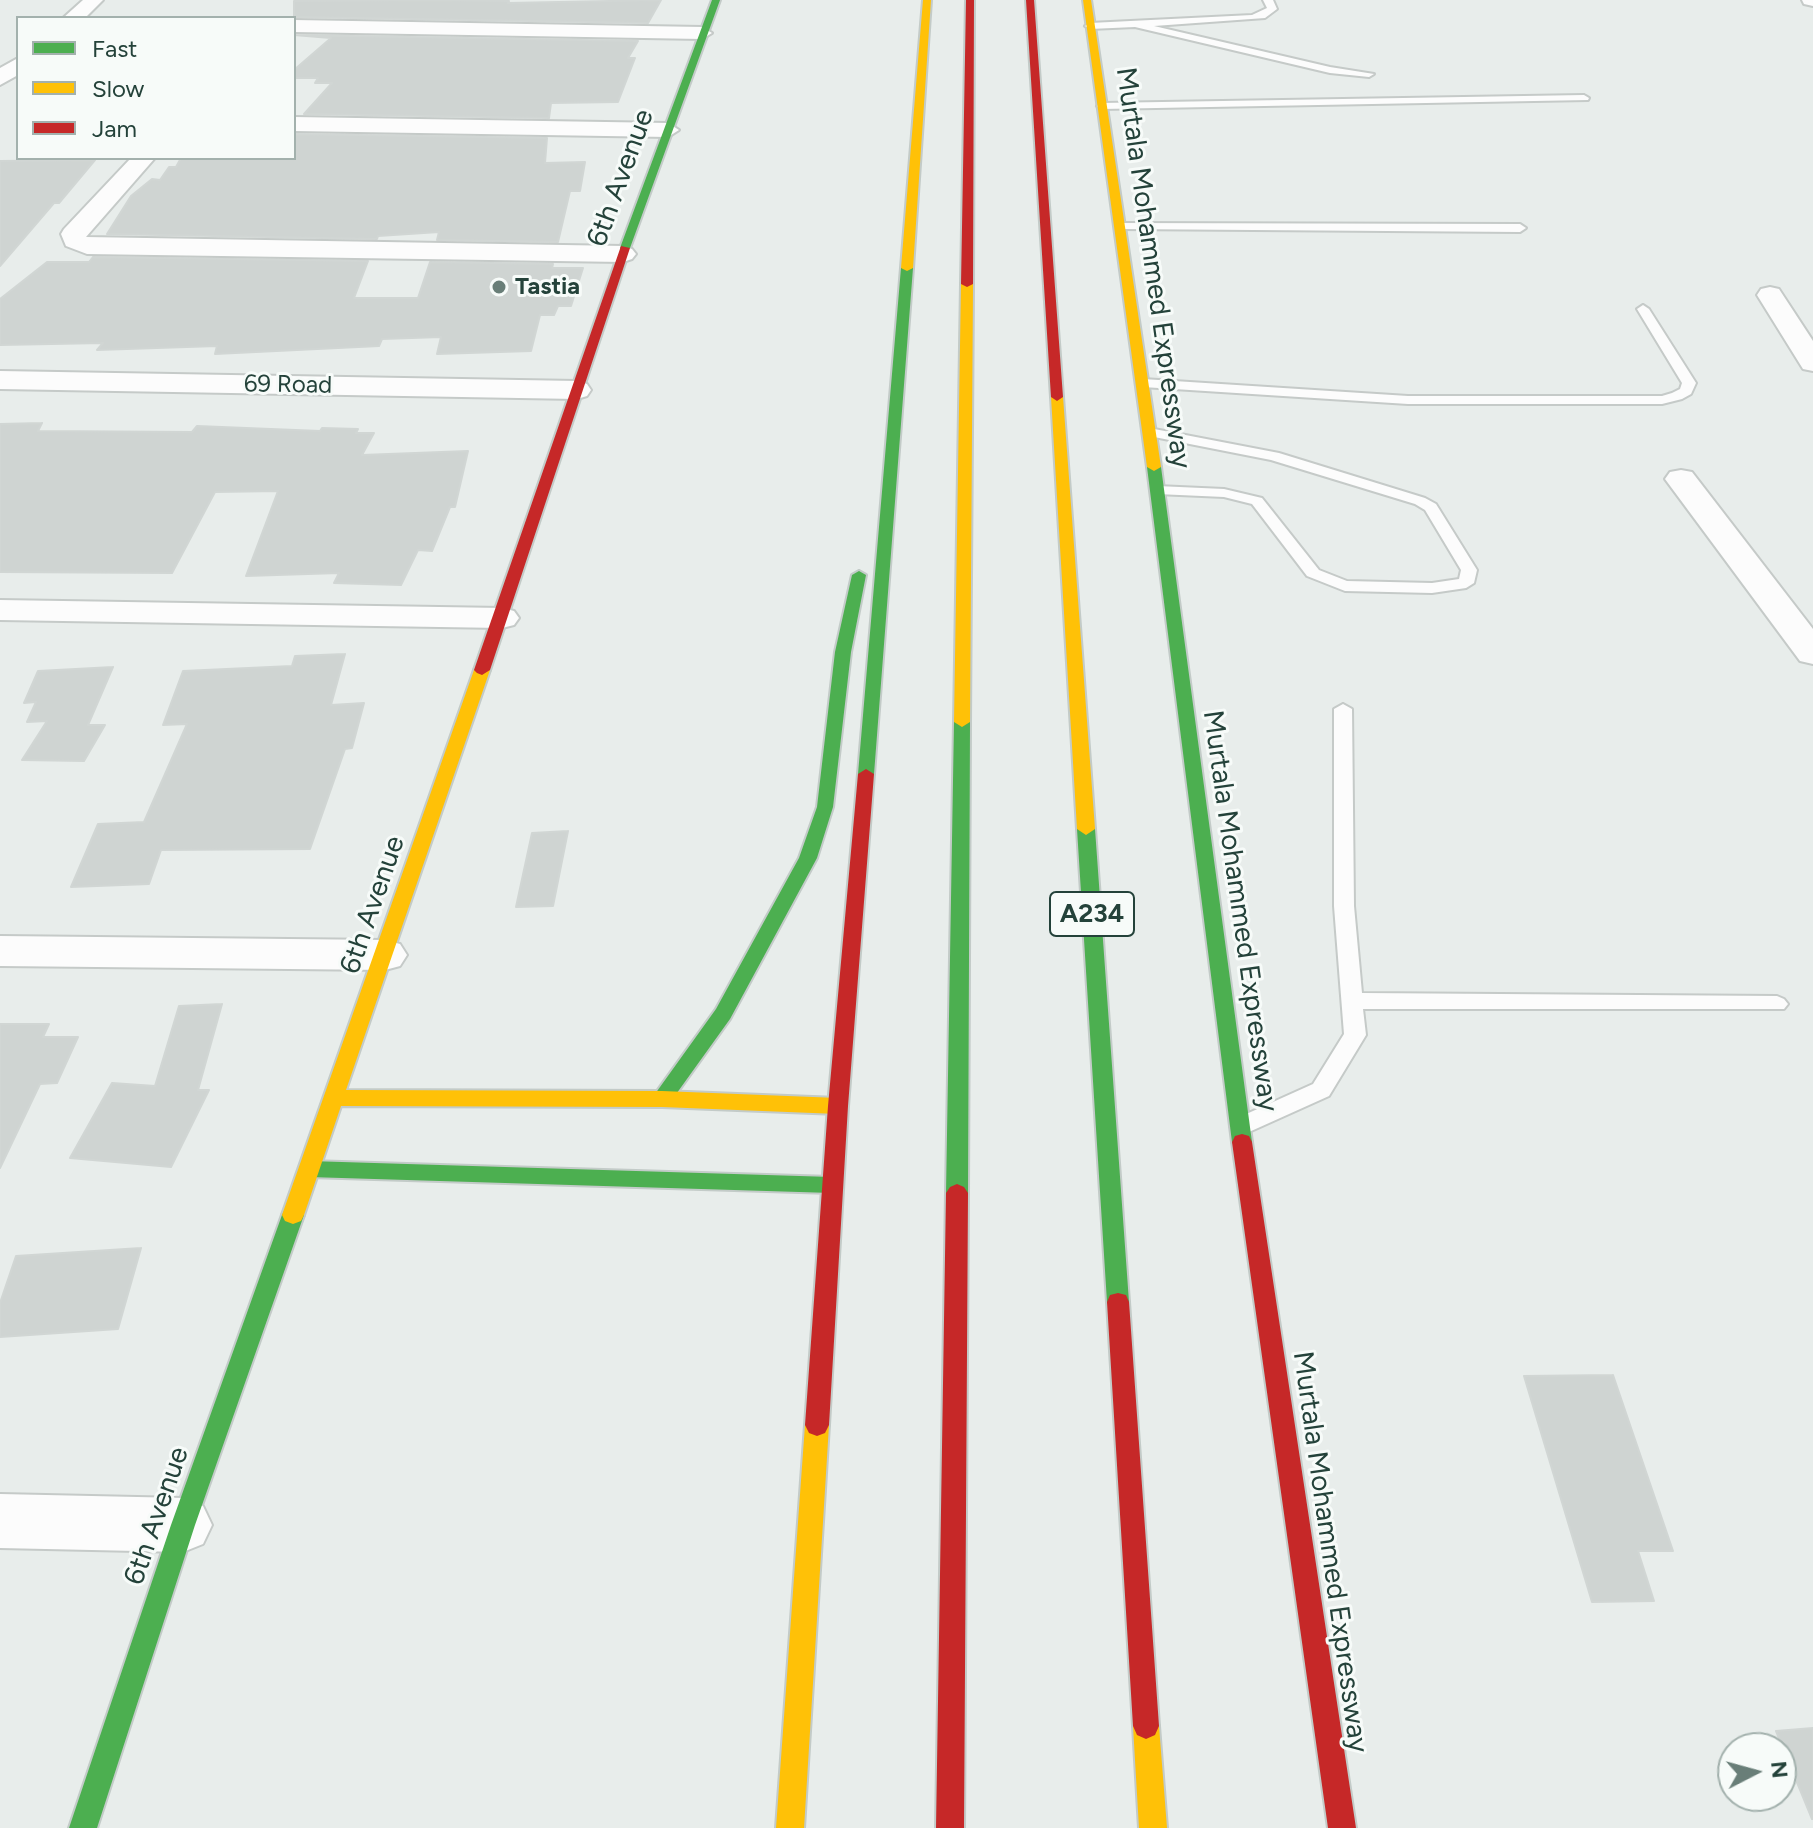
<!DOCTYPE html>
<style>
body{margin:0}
#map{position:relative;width:1813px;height:1828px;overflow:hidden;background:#e8edeb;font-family:Figtree,sans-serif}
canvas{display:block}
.legend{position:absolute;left:16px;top:16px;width:280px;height:144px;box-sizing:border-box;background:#f7fbf9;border:2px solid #a3b1ad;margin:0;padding:10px 14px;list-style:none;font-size:24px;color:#24423a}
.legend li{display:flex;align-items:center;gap:16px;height:40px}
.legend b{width:40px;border:2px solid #a3b1ad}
.north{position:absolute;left:1717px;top:1732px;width:80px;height:80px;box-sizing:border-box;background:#f7fbf9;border:2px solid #a3b1ad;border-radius:50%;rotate:84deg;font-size:22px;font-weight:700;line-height:32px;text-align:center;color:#24423a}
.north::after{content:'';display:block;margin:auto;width:28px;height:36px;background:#697e78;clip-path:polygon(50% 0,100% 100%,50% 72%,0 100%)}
</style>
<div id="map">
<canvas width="1813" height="1828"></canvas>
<ul class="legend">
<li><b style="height:10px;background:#4caf50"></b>Fast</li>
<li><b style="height:10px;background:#ffc107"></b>Slow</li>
<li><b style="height:10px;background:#c62828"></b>Jam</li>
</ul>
<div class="north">N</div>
</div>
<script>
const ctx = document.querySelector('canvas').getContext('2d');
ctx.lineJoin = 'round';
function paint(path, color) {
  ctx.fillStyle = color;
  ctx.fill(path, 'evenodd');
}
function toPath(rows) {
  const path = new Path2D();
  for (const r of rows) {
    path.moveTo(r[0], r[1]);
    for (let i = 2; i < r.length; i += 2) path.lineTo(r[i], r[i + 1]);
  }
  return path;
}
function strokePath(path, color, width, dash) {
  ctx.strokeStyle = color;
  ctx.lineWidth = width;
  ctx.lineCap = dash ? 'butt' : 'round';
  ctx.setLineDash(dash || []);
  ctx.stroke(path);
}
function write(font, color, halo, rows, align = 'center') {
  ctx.font = font + ' Figtree,sans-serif';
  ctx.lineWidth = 6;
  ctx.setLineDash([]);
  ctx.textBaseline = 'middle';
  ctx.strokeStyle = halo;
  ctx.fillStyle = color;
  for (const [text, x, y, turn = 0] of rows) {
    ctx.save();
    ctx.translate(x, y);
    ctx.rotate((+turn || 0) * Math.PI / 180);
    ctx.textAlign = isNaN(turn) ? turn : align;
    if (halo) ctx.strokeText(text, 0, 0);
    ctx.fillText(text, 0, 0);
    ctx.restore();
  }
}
const building = toPath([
 [433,0,509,1,508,3,661,0,648,23,294,17,294,1,433,0],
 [294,35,638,41,628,58,635,58,618,102,551,103,549,118,304,114,332,83,315,83,318,78,294,78,294,70,331,38,294,35],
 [294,134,547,138,545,163,585,162,580,191,570,191,558,242,437,240,439,232,378,236,377,239,107,234,131,196,152,179,160,180,169,167,176,167,181,158,294,158,294,134],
 [95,160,59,203,54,203,0,266,0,161,95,160],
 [93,257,368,261,354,298,418,298,430,262,553,264,552,268,583,268,571,306,558,306,554,315,540,315,531,351,437,354,441,337,382,339,379,346,215,354,217,346,97,350,103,343,0,345,0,299,47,262,89,262,93,257],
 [42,423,38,431,192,432,197,426,320,431,322,428,358,429,356,433,374,433,362,455,468,451,455,507,450,507,432,551,418,550,401,585,334,583,339,573,246,576,278,491,215,492,172,573,0,572,0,424,42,423],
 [345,654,331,705,364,703,352,748,345,749,310,849,161,850,149,884,71,887,98,824,144,822,187,724,163,725,183,671,292,666,295,656,345,654],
 [113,667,88,725,105,725,84,761,22,760,47,721,27,722,36,702,24,703,38,671,113,667],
 [568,831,553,906,516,907,532,833,568,831],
 [222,1004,198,1090,209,1090,171,1167,70,1158,112,1083,155,1086,179,1006,222,1004],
 [0,1024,49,1024,43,1037,78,1037,57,1083,40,1084,0,1168,0,1024],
 [141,1248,118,1329,0,1337,0,1303,16,1256,141,1248],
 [1613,1375,1673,1551,1638,1551,1654,1601,1592,1602,1524,1376,1613,1375],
 [1813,1728,1813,1819,1812,1819,1776,1731,1813,1728]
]);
const lane = toPath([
 [1263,0,1273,0,1277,9,1265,18,1154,26,1330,67,1374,74,1369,77,1330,73,1135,27,1090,29,1085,26,1090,23,1252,15,1267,8,1263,0],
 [1584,95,1589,98,1588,100,1102,109,1097,106,1102,103,1584,95],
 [1116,223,1520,224,1526,228,1520,232,1120,229,1116,227,1116,223],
 [1643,305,1649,309,1696,383,1691,394,1682,399,1662,404,1408,404,1143,387,1136,383,1143,379,1408,396,1662,396,1672,393,1680,389,1682,383,1637,309,1643,305],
 [1149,428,1279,453,1425,498,1436,504,1477,570,1474,583,1466,588,1432,593,1345,591,1307,576,1252,504,1224,497,1157,494,1150,490,1157,486,1224,489,1262,498,1319,570,1347,581,1432,583,1459,579,1461,570,1425,510,1415,504,1271,460,1144,435,1144,429,1149,428],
 [1343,704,1352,709,1354,906,1362,993,1777,996,1784,999,1788,1004,1784,1009,1363,1009,1366,1035,1329,1096,1249,1132,1241,1135,1233,1132,1230,1126,1233,1120,1313,1084,1344,1034,1334,906,1334,709,1343,704]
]);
const street = toPath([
 [83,0,103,0,85,18,63,18,83,0],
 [1802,0,1813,0,1813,6,1804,4,1802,0],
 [294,20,702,27,712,33,702,39,294,32,294,20],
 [18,58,18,75,0,85,0,68,18,58],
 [294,117,668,123,679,130,668,137,294,131,294,117],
 [131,158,155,158,86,237,623,246,632,249,636,254,632,259,623,262,87,254,66,246,61,234,64,229,131,158],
 [1770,287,1779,289,1813,341,1813,371,1803,369,1757,295,1761,289,1770,287],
 [0,371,577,381,587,384,591,390,587,396,577,399,0,389,0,371],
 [1681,470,1692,472,1813,629,1813,664,1800,661,1665,479,1670,472,1681,470],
 [0,600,502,608,514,611,519,618,514,625,502,628,0,620,0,600],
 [0,936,385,940,400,944,407,955,400,966,385,970,0,966,0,936],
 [0,1494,183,1498,203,1506,212,1525,203,1544,183,1552,0,1548,0,1494]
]);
const fast = toPath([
 [712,0,720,0,630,248,621,250,620,248,712,0],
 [907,265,913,268,874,774,866,779,858,774,901,268,907,265],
 [1154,463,1161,467,1252,1142,1249,1148,1242,1150,1235,1148,1232,1142,1147,467,1154,463],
 [859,571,866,575,851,652,833,807,817,858,730,1019,669,1104,662,1107,655,1104,652,1099,655,1094,716,1009,799,858,817,807,835,652,852,575,859,571],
 [962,717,970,722,968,1193,964,1199,957,1202,950,1199,946,1193,954,722,962,717],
 [1086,823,1095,829,1129,1302,1126,1309,1118,1311,1110,1309,1107,1302,1077,829,1086,823],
 [309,1161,832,1177,839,1179,842,1185,839,1191,832,1193,309,1177,302,1175,299,1169,302,1163,309,1161],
 [293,1206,301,1209,304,1215,195,1525,97,1828,69,1828,171,1525,282,1215,285,1209,293,1206]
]);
const slow = toPath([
 [923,0,931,0,913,268,907,271,901,268,923,0],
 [1083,0,1091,0,1161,467,1154,471,1147,467,1083,0],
 [967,281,973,284,970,722,962,727,954,722,961,284,967,281],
 [1057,393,1063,397,1095,829,1086,835,1077,829,1051,397,1057,393],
 [482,665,490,670,346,1090,662,1091,838,1098,845,1101,848,1106,845,1111,838,1114,662,1107,341,1106,304,1215,301,1221,293,1224,285,1221,282,1215,474,670,482,665],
 [817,1414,825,1417,829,1425,804,1828,776,1828,805,1425,809,1417,817,1414],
 [1146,1713,1155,1717,1159,1726,1167,1828,1139,1828,1133,1726,1137,1717,1146,1713]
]);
const jam = toPath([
 [966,0,974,0,973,284,967,287,961,284,966,0],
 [1026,0,1034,0,1063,397,1057,401,1051,397,1026,0],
 [621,246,630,248,490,670,482,675,477,673,474,670,621,246],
 [866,769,874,774,848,1106,829,1425,825,1433,817,1436,809,1433,805,1425,828,1106,858,774,866,769],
 [1242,1134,1249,1136,1252,1142,1356,1828,1328,1828,1232,1142,1235,1136,1242,1134],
 [957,1184,964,1187,968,1193,964,1828,936,1828,946,1193,950,1187,957,1184],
 [1118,1293,1126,1295,1129,1302,1159,1726,1155,1735,1146,1739,1137,1735,1133,1726,1107,1302,1110,1295,1118,1293]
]);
const markers = [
 [499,287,8,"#697e78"]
];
const farPoinames = [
 ["Tastia",515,287]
];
const farStreetnames = [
 ["69 Road",288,385,1]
];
const shields = [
 [1092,914,84]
];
const shieldNames = [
 ["A234",1092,914]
];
const streetNames = [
 ["6th Avenue",621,178,-70],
 ["Murtala Mohammed Expressway",1153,268,82],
 ["6th Avenue",373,905,-71],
 ["Murtala Mohammed Expressway",1240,911,82],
 ["6th Avenue",157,1516,-71],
 ["Murtala Mohammed Expressway",1330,1552,82]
];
paint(building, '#cfd4d2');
strokePath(building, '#d1d6d4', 2);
strokePath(lane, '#c5cac8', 4);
strokePath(street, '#c5cac8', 4);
strokePath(fast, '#c3cbc8', 4);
strokePath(slow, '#c3cbc8', 4);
strokePath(jam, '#c3cbc8', 4);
paint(lane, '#fcfcfc');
paint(street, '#fcfcfc');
paint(fast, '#4caf50');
paint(slow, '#ffc107');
paint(jam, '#c62828');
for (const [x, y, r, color] of markers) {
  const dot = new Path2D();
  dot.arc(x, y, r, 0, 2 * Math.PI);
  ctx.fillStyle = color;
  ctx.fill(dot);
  strokePath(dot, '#f7fbf9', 3);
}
write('bold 24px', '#24423a', '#f7fbf9', farPoinames, 'left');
write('24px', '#24423a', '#f7fbf9', farStreetnames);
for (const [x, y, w] of shields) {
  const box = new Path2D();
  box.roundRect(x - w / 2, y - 22, w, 44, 6);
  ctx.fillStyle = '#f7fbf9';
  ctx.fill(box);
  strokePath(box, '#24423a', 2);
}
write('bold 26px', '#24423a', null, shieldNames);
write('28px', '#24423a', '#f7fbf9', streetNames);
</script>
